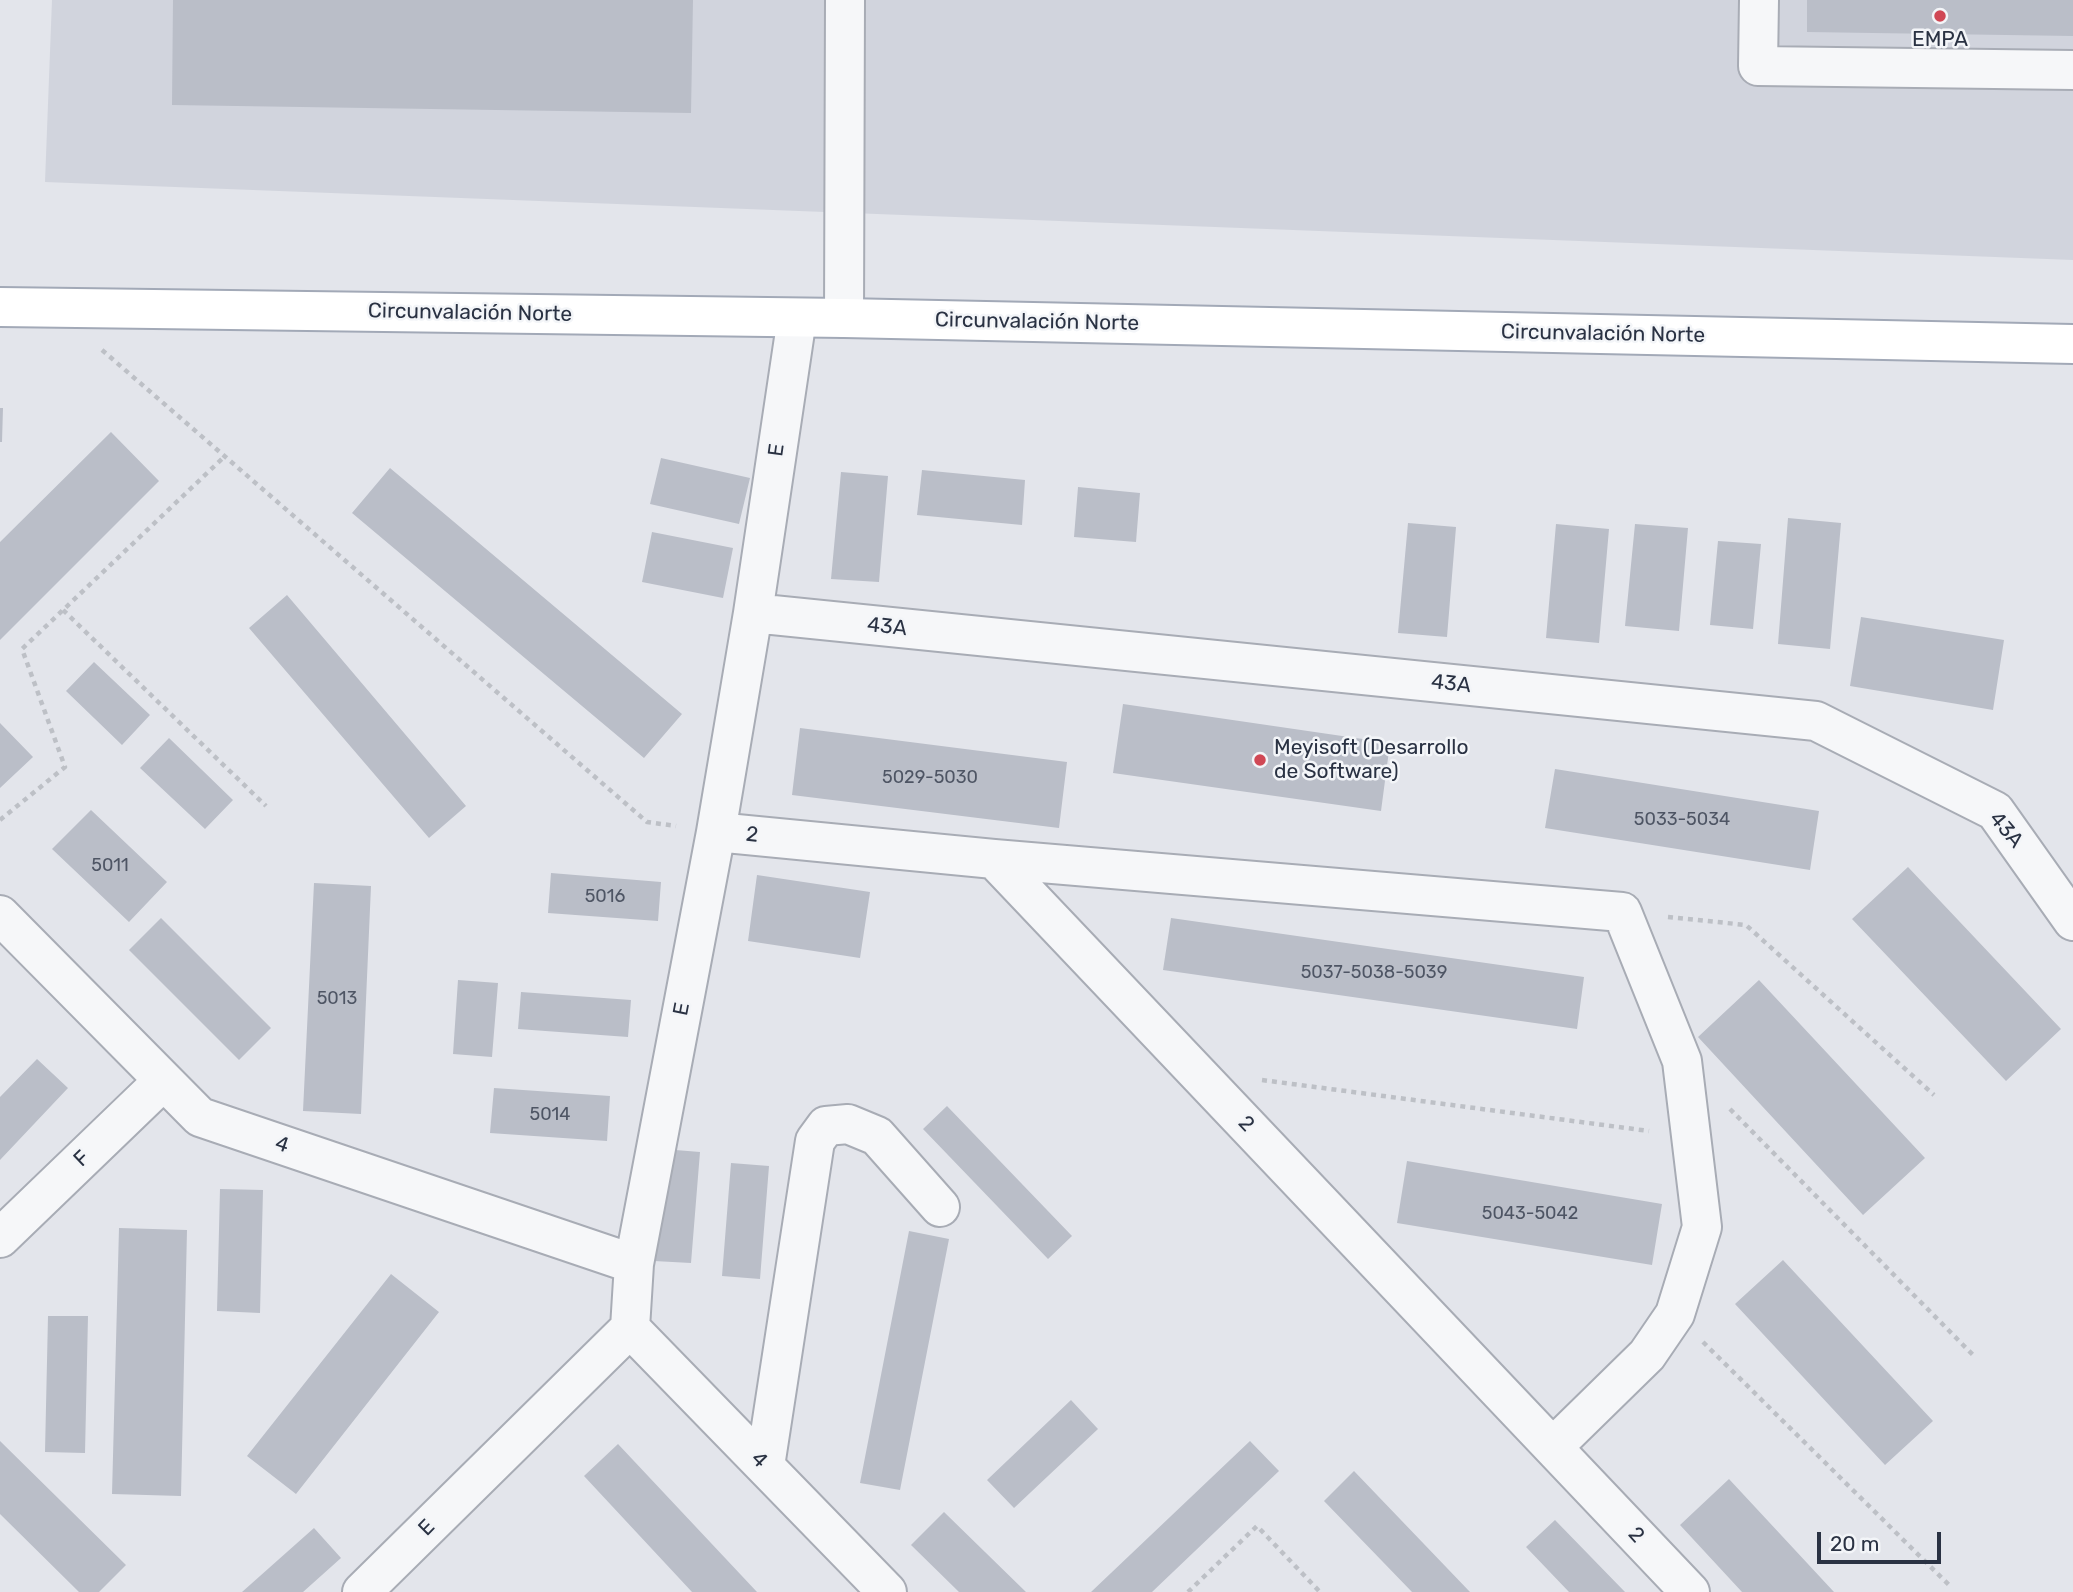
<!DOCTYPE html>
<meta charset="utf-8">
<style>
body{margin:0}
#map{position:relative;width:2073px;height:1592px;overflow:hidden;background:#e3e5eb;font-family:Rubik,sans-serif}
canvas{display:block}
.scale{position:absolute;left:1817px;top:1532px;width:124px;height:32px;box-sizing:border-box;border:4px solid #2a3243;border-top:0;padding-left:9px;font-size:21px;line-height:24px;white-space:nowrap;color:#2a3243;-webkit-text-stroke:5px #f3f5f8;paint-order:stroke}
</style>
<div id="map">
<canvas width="2073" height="1592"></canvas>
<div class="scale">20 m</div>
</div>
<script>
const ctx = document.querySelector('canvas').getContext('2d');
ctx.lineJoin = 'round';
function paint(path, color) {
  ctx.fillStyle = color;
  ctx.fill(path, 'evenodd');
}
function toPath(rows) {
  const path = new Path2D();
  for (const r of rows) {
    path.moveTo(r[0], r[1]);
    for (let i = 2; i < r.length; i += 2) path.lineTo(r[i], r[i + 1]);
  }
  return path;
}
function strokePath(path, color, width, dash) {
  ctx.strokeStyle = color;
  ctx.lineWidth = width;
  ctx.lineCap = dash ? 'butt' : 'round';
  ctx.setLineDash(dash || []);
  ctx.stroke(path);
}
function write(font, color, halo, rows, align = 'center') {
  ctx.font = font + ' Rubik,sans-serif';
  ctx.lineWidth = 5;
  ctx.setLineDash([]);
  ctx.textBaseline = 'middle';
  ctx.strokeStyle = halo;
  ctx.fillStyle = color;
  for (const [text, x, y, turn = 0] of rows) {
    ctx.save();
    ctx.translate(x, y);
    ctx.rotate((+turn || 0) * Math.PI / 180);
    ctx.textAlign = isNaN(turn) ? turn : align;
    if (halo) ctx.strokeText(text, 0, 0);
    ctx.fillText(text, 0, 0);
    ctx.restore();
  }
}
const built = toPath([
 [52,0,2073,0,2073,260,45,182]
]);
const building = toPath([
 [173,0,693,0,691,113,172,105],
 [1807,0,2073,0,2073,36,1807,32],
 [0,408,3,408,2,442,0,442],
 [111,432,159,481,0,640,0,542],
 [661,458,750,478,739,524,650,504],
 [390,468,682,714,644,758,352,513],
 [922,470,1025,480,1022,525,917,515],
 [841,472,888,476,879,582,831,579],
 [1078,487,1140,493,1136,542,1074,537],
 [1788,518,1841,523,1830,649,1778,644],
 [1408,523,1456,527,1447,637,1398,633],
 [1556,524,1609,529,1599,643,1546,638],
 [1635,524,1688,528,1679,631,1625,626],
 [652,532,733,548,723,598,642,582],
 [1718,541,1761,544,1753,629,1710,625],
 [287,595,466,806,429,838,249,628],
 [1861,617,2004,640,1993,710,1850,686],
 [94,662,150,715,122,745,66,691],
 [1123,704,1390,743,1381,811,1113,773],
 [0,723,33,757,0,788],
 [800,728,1067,762,1059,828,792,795],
 [169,738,233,800,205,829,140,768],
 [1555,769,1819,811,1810,870,1545,828],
 [91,810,167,882,129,922,52,849],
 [1908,867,2061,1029,2006,1081,1852,919],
 [551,873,661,882,658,921,548,913],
 [757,875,870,892,860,958,748,941],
 [314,883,371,886,361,1114,303,1111],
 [161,918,271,1028,239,1060,129,950],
 [1171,918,1584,977,1577,1029,1163,970],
 [458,980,498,983,492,1057,453,1054],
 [1759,980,1925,1158,1863,1215,1698,1037],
 [521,992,631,1000,628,1037,518,1029],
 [37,1059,68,1088,0,1160,0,1097],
 [494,1088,610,1096,607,1141,490,1133],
 [947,1106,1072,1236,1048,1259,923,1129],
 [663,1149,700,1152,691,1263,654,1261],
 [1407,1161,1662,1204,1652,1265,1397,1223],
 [731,1163,769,1166,760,1279,722,1276],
 [220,1189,263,1190,260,1313,217,1311],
 [119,1228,187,1230,181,1496,112,1494],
 [909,1231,949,1239,900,1490,860,1483],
 [1783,1260,1933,1421,1885,1465,1735,1304],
 [391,1274,439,1312,296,1494,247,1456],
 [48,1316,88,1316,85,1453,45,1452],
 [1071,1400,1098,1429,1014,1508,987,1480],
 [0,1441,126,1565,99,1592,79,1592,0,1514],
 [1250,1441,1279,1471,1152,1592,1091,1592],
 [618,1444,757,1592,692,1592,584,1476],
 [1354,1471,1470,1592,1412,1592,1324,1501],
 [1729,1479,1834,1592,1742,1592,1680,1525],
 [944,1512,1026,1592,959,1592,911,1545],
 [1555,1520,1625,1592,1569,1592,1526,1547],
 [314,1528,341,1558,303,1592,242,1592]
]);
const path = toPath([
 [102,350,647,822,676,826],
 [63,610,266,806],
 [0,820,65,767,22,649,225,456],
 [1668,917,1746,925,1934,1095],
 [1262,1080,1649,1131],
 [1730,1109,1974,1356],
 [1703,1342,1951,1587],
 [1188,1592,1257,1526,1320,1592]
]);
const minor = toPath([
 [1759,0,1758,66,2073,70],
 [844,318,845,0],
 [753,613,1816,721,1995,811,2073,921],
 [716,832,994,859,1622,912,1682,1061,1702,1227,1675,1314,1647,1355,1553,1447],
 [994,859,1690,1592],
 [0,915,200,1117,634,1264],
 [0,1238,163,1081],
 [630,1328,887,1592],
 [765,1466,815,1141,826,1126,848,1124,877,1136,940,1207],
 [362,1592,630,1328,634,1264,716,832,753,613,797,318]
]);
const major = toPath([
 [0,307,844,318,2073,344]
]);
const markers = [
 [1940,16,7,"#d04855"],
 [1260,760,7,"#d04855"]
];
const numberNames = [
 ["5029-5030",930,778],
 ["5033-5034",1682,820],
 ["5011",110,866],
 ["5016",605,897],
 ["5037-5038-5039",1374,973],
 ["5013",337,999],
 ["5014",550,1115],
 ["5043-5042",1530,1214]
];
const poiNames = [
 ["EMPA",1940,40],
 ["Meyisoft (Desarrollo",1274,748,"left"],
 ["de Software)",1274,772,"left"]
];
const streetNames = [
 ["Circunvalación Norte",470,313,1],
 ["Circunvalación Norte",1037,322,1],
 ["Circunvalación Norte",1603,334,1],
 ["E",777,450,-82],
 ["43A",887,627,6],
 ["43A",1451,684,6],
 ["43A",2006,830,50],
 ["2",752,835,6],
 ["E",682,1009,-79],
 ["2",1246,1124,46],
 ["4",282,1145,19],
 ["F",82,1159,-44],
 ["4",759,1460,46],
 ["E",427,1528,-45],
 ["2",1636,1535,47]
];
paint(built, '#d1d4dd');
paint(building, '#babec8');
strokePath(minor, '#a8acb5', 42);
strokePath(major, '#a2a9b7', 42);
strokePath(path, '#bdc0c6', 4.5, [5, 5]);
strokePath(minor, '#f6f7f9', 38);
strokePath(major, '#fff', 38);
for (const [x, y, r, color] of markers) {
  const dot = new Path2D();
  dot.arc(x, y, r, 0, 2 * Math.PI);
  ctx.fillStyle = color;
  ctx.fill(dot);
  strokePath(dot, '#f3f5f8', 2.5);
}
write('18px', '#4e5564', null, numberNames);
write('21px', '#2a3243', '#f3f5f8', poiNames);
write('21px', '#2a3243', '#f3f5f8', streetNames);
</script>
